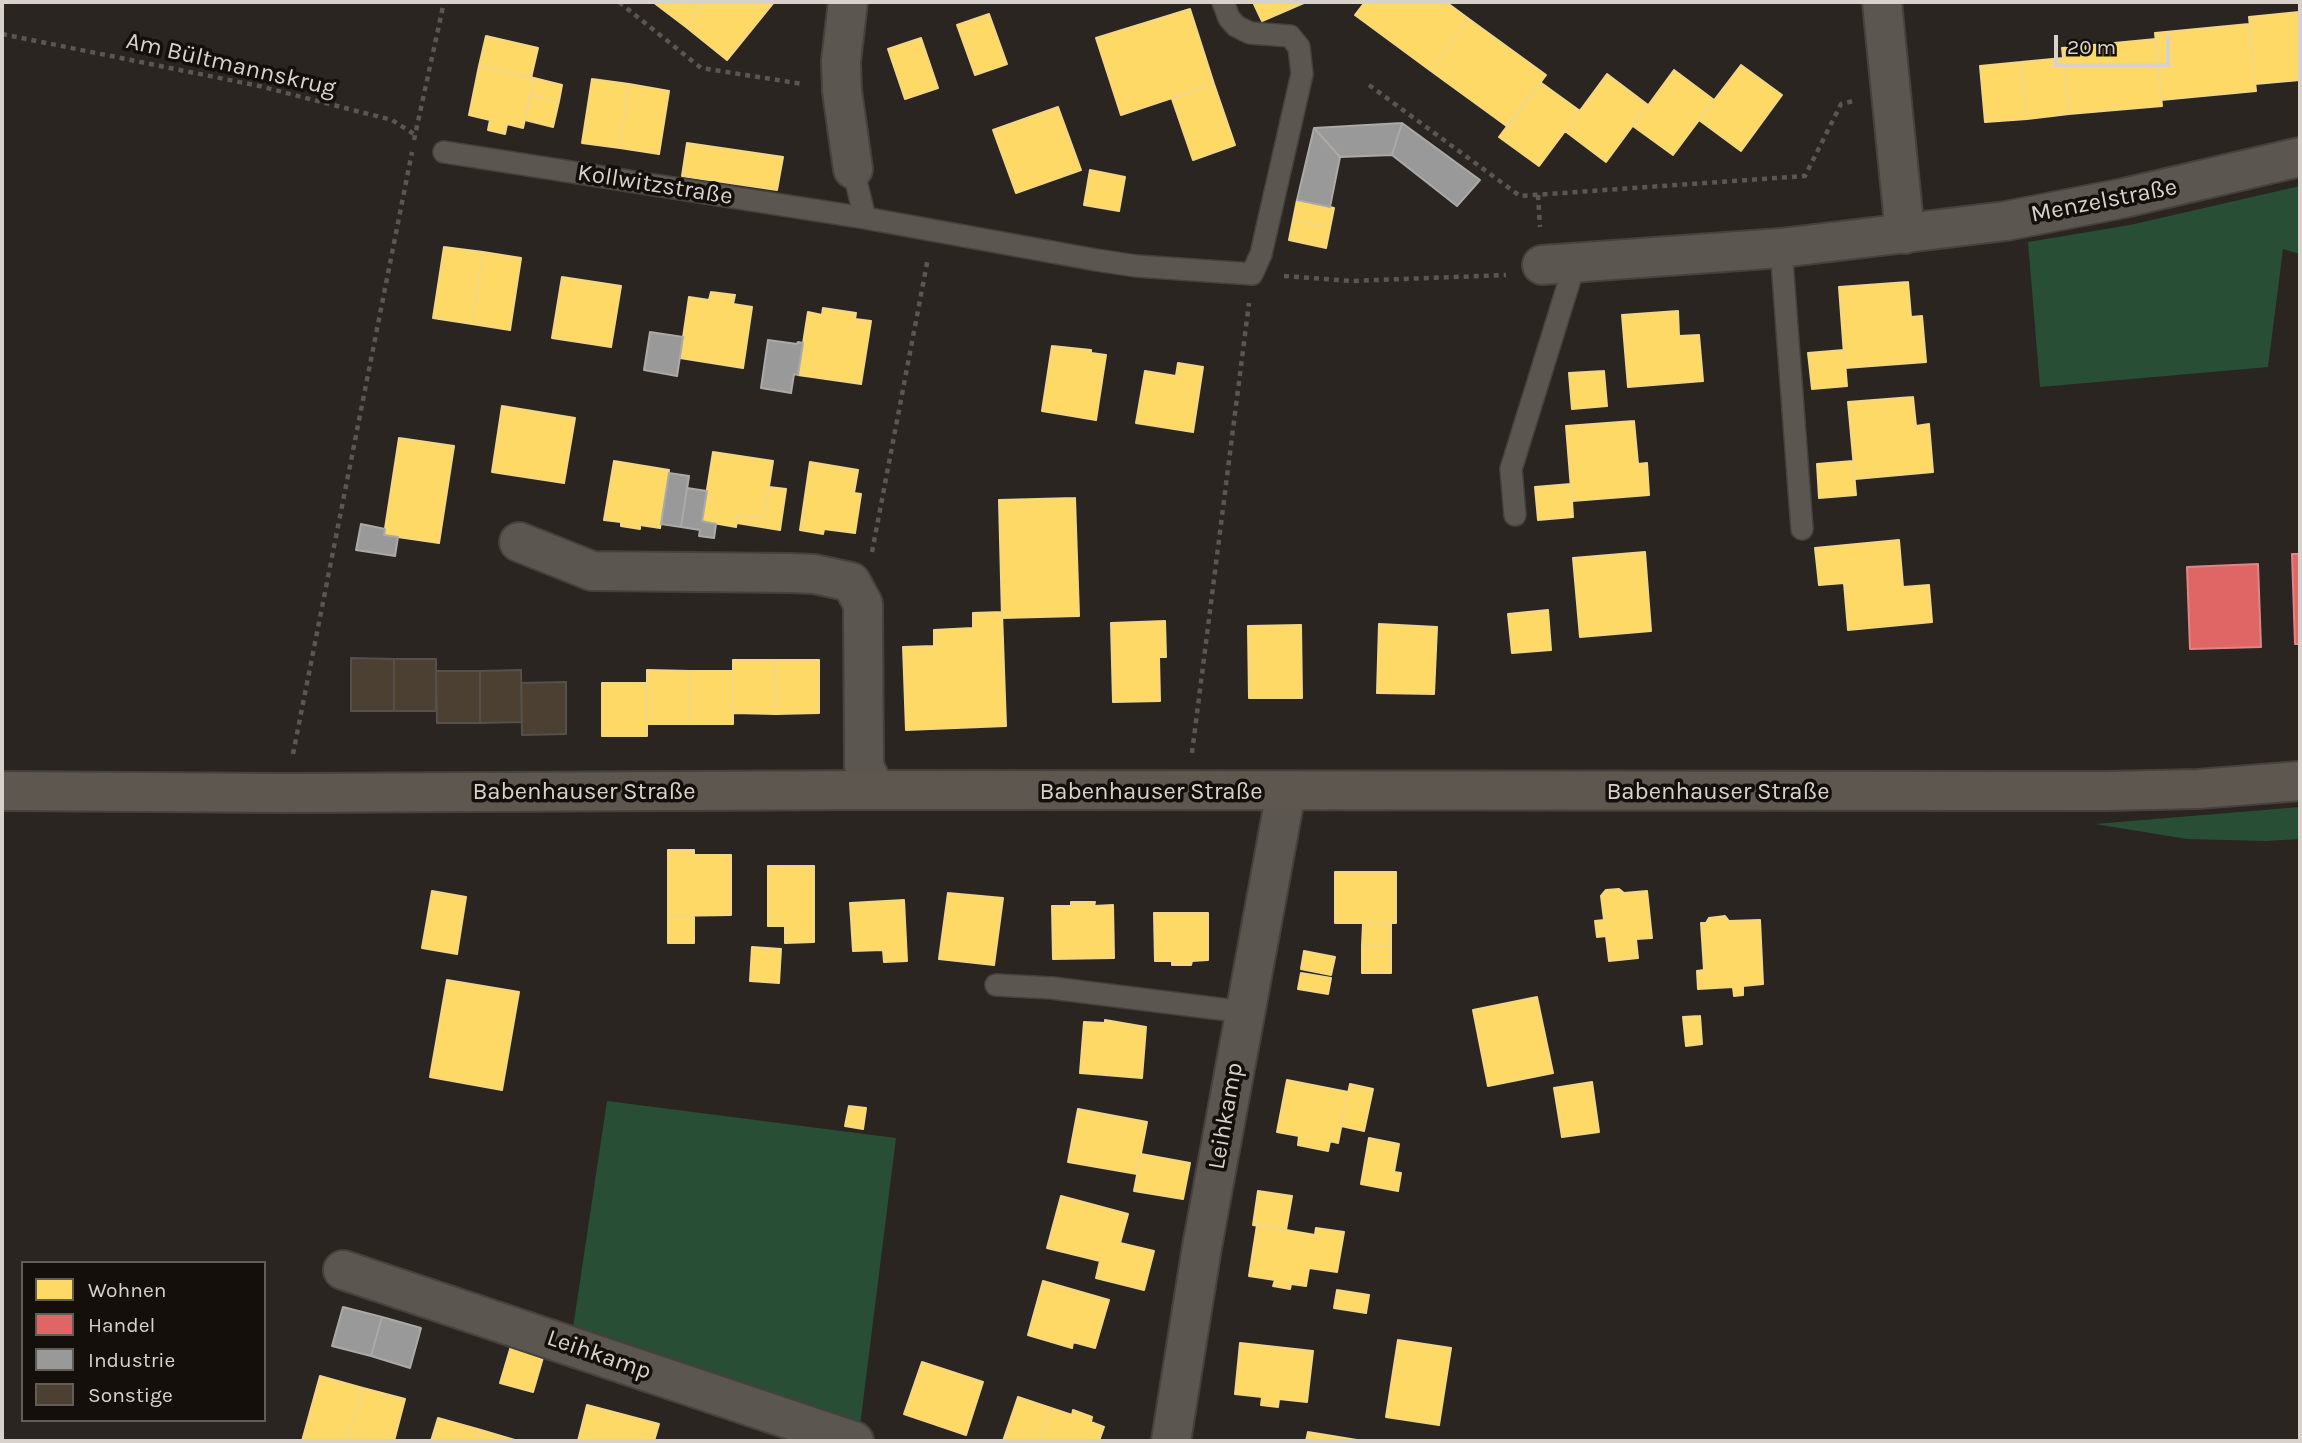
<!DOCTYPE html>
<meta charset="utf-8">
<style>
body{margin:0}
#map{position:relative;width:2302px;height:1443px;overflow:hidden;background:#2a2520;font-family:Karla,sans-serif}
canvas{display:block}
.frame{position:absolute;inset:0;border:4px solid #d9d2cc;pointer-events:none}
.legend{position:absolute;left:21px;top:1261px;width:245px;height:161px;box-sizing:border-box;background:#140f0b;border:2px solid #635d58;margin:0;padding:9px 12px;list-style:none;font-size:21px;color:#d9d2cc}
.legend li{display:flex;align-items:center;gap:14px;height:35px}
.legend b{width:35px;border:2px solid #635d58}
.scale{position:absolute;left:2054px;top:35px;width:116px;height:32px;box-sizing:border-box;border:4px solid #d9d2cc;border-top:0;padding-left:9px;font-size:21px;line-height:24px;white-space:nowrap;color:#d9d2cc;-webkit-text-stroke:5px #140f0b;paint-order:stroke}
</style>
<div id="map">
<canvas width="2302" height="1443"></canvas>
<div class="frame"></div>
<ul class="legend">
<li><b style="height:19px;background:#ffd966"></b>Wohnen</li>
<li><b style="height:19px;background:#e06666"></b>Handel</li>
<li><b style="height:19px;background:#999"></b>Industrie</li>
<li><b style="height:19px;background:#4b4031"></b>Sonstige</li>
</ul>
<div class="scale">20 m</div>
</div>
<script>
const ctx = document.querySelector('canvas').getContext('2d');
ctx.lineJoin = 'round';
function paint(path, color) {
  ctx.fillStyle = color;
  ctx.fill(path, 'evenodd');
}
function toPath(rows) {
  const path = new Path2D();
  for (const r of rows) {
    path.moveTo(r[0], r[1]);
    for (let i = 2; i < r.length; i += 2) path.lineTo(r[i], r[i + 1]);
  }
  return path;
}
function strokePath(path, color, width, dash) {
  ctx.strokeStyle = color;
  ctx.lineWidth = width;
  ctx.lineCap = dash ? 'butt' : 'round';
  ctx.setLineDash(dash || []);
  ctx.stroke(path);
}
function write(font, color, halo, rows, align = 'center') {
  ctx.font = font + ' Karla,sans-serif';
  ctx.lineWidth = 7;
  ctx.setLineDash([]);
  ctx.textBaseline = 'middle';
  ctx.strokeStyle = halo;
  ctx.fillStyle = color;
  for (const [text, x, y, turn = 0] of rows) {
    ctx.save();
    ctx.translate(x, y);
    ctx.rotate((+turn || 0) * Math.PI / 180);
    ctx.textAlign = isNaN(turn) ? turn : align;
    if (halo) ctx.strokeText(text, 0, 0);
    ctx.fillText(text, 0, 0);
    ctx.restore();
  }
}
const green = toPath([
 [2300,186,2300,254,2283,249,2268,367,2040,387,2028,242,2130,225],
 [2300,807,2300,839,2266,841,2187,839,2095,824],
 [607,1101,896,1138,860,1426,573,1328]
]);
const homes = toPath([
 [653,2,705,2,686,27,653,2],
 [705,2,774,2,727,60,686,27,705,2],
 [1253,2,1306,2,1262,21,1253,2],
 [1365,2,1446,2,1469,19,1431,71,1355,15,1365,2],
 [1190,9,1214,84,1121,115,1096,38,1190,9],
 [2299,12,2300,80,2255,84,2249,17,2299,12],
 [989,14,1007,64,975,75,957,25,989,14],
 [1469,19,1546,75,1508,127,1431,71,1469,19],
 [2249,24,2256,91,2161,100,2155,33,2249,24],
 [486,36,538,48,531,78,479,66,486,36],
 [921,38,938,88,905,99,888,49,921,38],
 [2156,39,2162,106,2069,114,2062,48,2156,39],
 [2063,58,2069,114,2027,119,2021,62,2063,58],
 [2021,62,2027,119,1985,122,1980,66,2021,62],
 [1741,65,1782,95,1741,151,1699,120,1741,65],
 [479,66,534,78,523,128,507,124,505,134,488,130,490,120,469,115,479,66],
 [1674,70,1714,100,1673,155,1633,126,1674,70],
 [1607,74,1648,105,1606,162,1565,131,1607,74],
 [534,78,562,85,559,101,531,95,534,78],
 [592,79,629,84,620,148,582,143,592,79],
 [1540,82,1580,111,1539,166,1499,137,1540,82],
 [629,84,669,91,659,154,620,148,629,84],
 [1214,84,1235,145,1193,160,1172,99,1214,84],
 [531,95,559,101,553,127,525,120,531,95],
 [1058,107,1081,170,1016,193,993,130,1058,107],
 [687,143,783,157,777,190,682,176,687,143],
 [1090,170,1125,177,1119,211,1084,205,1090,170],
 [1297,200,1334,208,1330,228,1293,220,1297,200],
 [1293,220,1330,228,1326,248,1289,240,1293,220],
 [444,247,483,252,472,324,433,318,444,247],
 [483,252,521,258,510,330,472,324,483,252],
 [562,277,621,286,611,347,552,338,562,277],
 [1908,282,1911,317,1922,316,1926,362,1845,368,1839,287,1908,282],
 [711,292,735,295,733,304,752,307,743,368,680,358,689,297,709,300,711,292],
 [823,308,856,313,855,319,871,321,861,384,798,375,808,312,822,315,823,308],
 [1678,311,1679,336,1699,335,1703,381,1628,387,1622,315,1678,311],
 [1052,346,1091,350,1091,353,1106,355,1096,420,1042,411,1052,346],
 [1844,350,1847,386,1812,389,1808,353,1844,350],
 [1178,363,1203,367,1193,432,1136,423,1145,371,1176,376,1178,363],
 [1604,371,1607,406,1572,409,1569,373,1604,371],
 [1913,397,1916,426,1929,424,1933,472,1855,479,1848,402,1913,397],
 [502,406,575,418,564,483,492,472,502,406],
 [1634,421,1638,464,1647,463,1649,495,1572,501,1566,426,1634,421],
 [399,438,454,446,439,543,384,535,399,438],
 [713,452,773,461,764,518,738,514,736,527,702,521,713,452],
 [614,461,669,470,660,528,640,525,640,529,621,526,621,522,604,520,614,461],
 [1853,461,1856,495,1819,498,1817,464,1853,461],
 [810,462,858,470,854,493,861,494,855,533,824,529,823,534,800,530,810,462],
 [1571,484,1573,517,1538,520,1535,487,1571,484],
 [769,487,786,489,780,530,737,523,738,514,764,518,769,487],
 [1075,498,1079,616,1002,618,999,500,1075,498],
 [1899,540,1903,587,1929,585,1932,622,1848,630,1844,583,1819,585,1815,548,1899,540],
 [1645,552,1651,631,1580,637,1573,558,1645,552],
 [1548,610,1551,650,1512,653,1508,614,1548,610],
 [1002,612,1006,726,906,730,903,647,934,646,934,630,973,628,973,613,1002,612],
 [1165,621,1166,657,1159,657,1160,701,1113,702,1111,623,1165,621],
 [1379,624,1437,627,1434,694,1377,693,1379,624],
 [1301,625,1302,698,1249,698,1248,626,1301,625],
 [733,660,775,660,776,714,733,713,733,660],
 [775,660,819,660,819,713,776,714,775,660],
 [647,670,690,671,690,724,647,724,647,670],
 [690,671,733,671,733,724,690,724,690,671],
 [602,683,647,683,647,736,602,736,602,683],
 [668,850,694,850,694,855,731,855,731,915,668,916,668,850],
 [768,866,814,866,814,942,785,943,785,926,768,926,768,866],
 [1335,872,1396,872,1396,923,1335,923,1335,872],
 [1619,889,1624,893,1647,891,1652,938,1636,939,1638,958,1609,961,1606,936,1597,937,1595,921,1604,920,1601,896,1606,890,1619,889],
 [432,891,466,897,457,954,422,948,432,891],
 [948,893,1003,898,994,965,939,959,948,893],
 [904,900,907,961,884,962,883,950,853,951,850,903,904,900],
 [1071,902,1095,902,1094,906,1113,905,1114,958,1053,959,1052,906,1071,906,1071,902],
 [1154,913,1208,913,1208,960,1192,961,1191,965,1172,965,1172,961,1155,961,1154,913],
 [668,916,694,916,694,943,668,943,668,916],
 [1725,916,1729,921,1760,920,1763,984,1743,986,1743,995,1734,996,1733,987,1698,989,1697,971,1704,970,1701,923,1706,923,1709,918,1725,916],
 [1363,923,1391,923,1391,946,1362,946,1363,923],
 [1362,946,1391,946,1391,973,1362,973,1362,946],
 [752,947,781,949,779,983,750,981,752,947],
 [1304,951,1335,957,1331,975,1301,969,1304,951],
 [1301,973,1331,978,1328,994,1298,989,1301,973],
 [447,980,519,992,502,1090,430,1077,447,980],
 [1537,997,1553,1073,1488,1086,1473,1010,1537,997],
 [1700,1016,1702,1044,1686,1046,1683,1017,1700,1016],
 [1105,1020,1146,1027,1142,1078,1080,1073,1084,1022,1105,1023,1105,1020],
 [1287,1080,1348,1092,1338,1143,1330,1141,1328,1151,1298,1145,1299,1136,1277,1132,1287,1080],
 [1592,1082,1599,1132,1562,1137,1554,1088,1592,1082],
 [1350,1084,1373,1089,1364,1131,1341,1126,1350,1084],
 [849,1106,866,1108,863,1129,845,1126,849,1106],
 [1078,1109,1147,1122,1137,1174,1068,1162,1078,1109],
 [1369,1138,1399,1144,1394,1172,1401,1173,1398,1191,1361,1184,1369,1138],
 [1141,1154,1190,1163,1183,1199,1134,1191,1141,1154],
 [1258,1191,1292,1196,1286,1230,1253,1225,1258,1191],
 [1061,1196,1128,1214,1120,1243,1154,1251,1144,1290,1096,1278,1100,1261,1047,1248,1061,1196],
 [1257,1225,1315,1235,1316,1228,1344,1232,1337,1272,1309,1268,1306,1286,1291,1284,1290,1289,1273,1286,1275,1280,1249,1276,1257,1225],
 [1043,1281,1109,1300,1095,1348,1073,1342,1072,1348,1028,1335,1043,1281],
 [1337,1290,1369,1295,1366,1313,1334,1308,1337,1290],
 [1398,1340,1451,1348,1439,1425,1386,1417,1398,1340],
 [1240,1343,1313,1351,1307,1402,1279,1399,1278,1407,1261,1405,1262,1397,1235,1394,1240,1343],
 [511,1346,544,1354,533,1392,500,1383,511,1346],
 [922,1362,983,1382,966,1435,904,1414,922,1362],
 [320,1376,363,1388,347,1441,302,1441,320,1376],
 [363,1388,405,1399,394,1441,347,1441,363,1388],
 [1018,1397,1051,1408,1040,1441,1003,1441,1018,1397],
 [587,1405,659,1424,654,1441,578,1441,587,1405],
 [1051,1408,1072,1415,1073,1410,1092,1417,1091,1422,1104,1427,1099,1441,1040,1441,1051,1408],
 [438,1418,481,1430,477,1441,431,1441,438,1418],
 [481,1430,518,1441,477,1441,481,1430],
 [1308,1432,1363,1441,1306,1441,1308,1432]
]);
const shops = toPath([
 [2292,554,2300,554,2300,644,2295,644,2292,554],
 [2258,564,2261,647,2190,649,2187,567,2258,564]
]);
const industry = toPath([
 [1402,123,1480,180,1457,206,1392,155,1402,123],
 [1402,123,1392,155,1340,157,1314,128,1402,123],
 [1314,128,1340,157,1330,207,1297,200,1314,128],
 [650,332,683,337,677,376,644,370,650,332],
 [768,340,797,344,798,342,803,343,798,375,794,374,791,393,761,388,768,340],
 [669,473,689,476,681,527,661,524,669,473],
 [687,488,707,491,702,521,716,524,714,538,699,536,700,530,681,527,687,488],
 [361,524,385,529,384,535,398,537,395,556,356,550,361,524],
 [343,1307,382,1317,371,1356,332,1346,343,1307],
 [382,1317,421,1328,410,1368,371,1356,382,1317]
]);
const building = toPath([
 [351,658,394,659,394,711,351,711,351,658],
 [394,659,436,659,436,711,394,711,394,659],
 [521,670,522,722,480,723,480,671,521,670],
 [436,671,480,671,480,723,437,723,436,671],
 [566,682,566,734,522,735,521,683,566,682]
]);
const path = toPath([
 [619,2,701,68,803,84],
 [2,34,259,86,392,120,417,136],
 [1369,85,1520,196,1805,176,1841,104,1853,101],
 [414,140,444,2],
 [1538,195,1540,227],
 [1284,276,1351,281,1506,275],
 [872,552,928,258],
 [1192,753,1249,303],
 [293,754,412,152]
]);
const service = toPath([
 [444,152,865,218,1096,260,1136,266,1252,274,1261,254,1302,74,1299,47,1290,36,1250,33,1236,26,1229,18,1223,2],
 [853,169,865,218],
 [1781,248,1802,529],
 [1515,515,1511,469,1575,263],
 [996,985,1052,988,1244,1012]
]);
const minor = toPath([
 [848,2,841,61,842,91,853,169],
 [1882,2,1905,234],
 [1542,265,1781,248,2006,221,2124,198,2300,157],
 [519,542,592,571,790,573,814,574,851,582,863,604,864,766,875,790],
 [343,1270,854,1441],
 [1171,1441,1202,1247,1286,792]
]);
const secondary = toPath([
 [2,791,286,793,875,790,2105,791,2198,789,2300,781]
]);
const streetNames = [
 ["Am Bültmannskrug",231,65,13],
 ["Kollwitzstraße",655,185,9],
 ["Menzelstraße",2104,201,-11],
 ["Babenhauser Straße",584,792],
 ["Babenhauser Straße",1151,792],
 ["Babenhauser Straße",1718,792],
 ["Leihkamp",1226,1116,-80],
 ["Leihkamp",599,1355,19]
];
paint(green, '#294e36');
paint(homes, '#ffd966');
strokePath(homes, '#f4d785', 2);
paint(shops, '#e06666');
strokePath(shops, '#de8685', 2);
paint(industry, '#999');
strokePath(industry, '#acaaa8', 2);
paint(building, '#4b4031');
strokePath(building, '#55504b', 2);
strokePath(service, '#46413d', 24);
strokePath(minor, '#46413d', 42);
strokePath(secondary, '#46413d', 42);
strokePath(path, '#5a5653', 4.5, [5, 5]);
strokePath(service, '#5b5650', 21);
strokePath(minor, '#5b5650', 38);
strokePath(secondary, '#5d5750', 38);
write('24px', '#d9d2cc', '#140f0b', streetNames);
</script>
